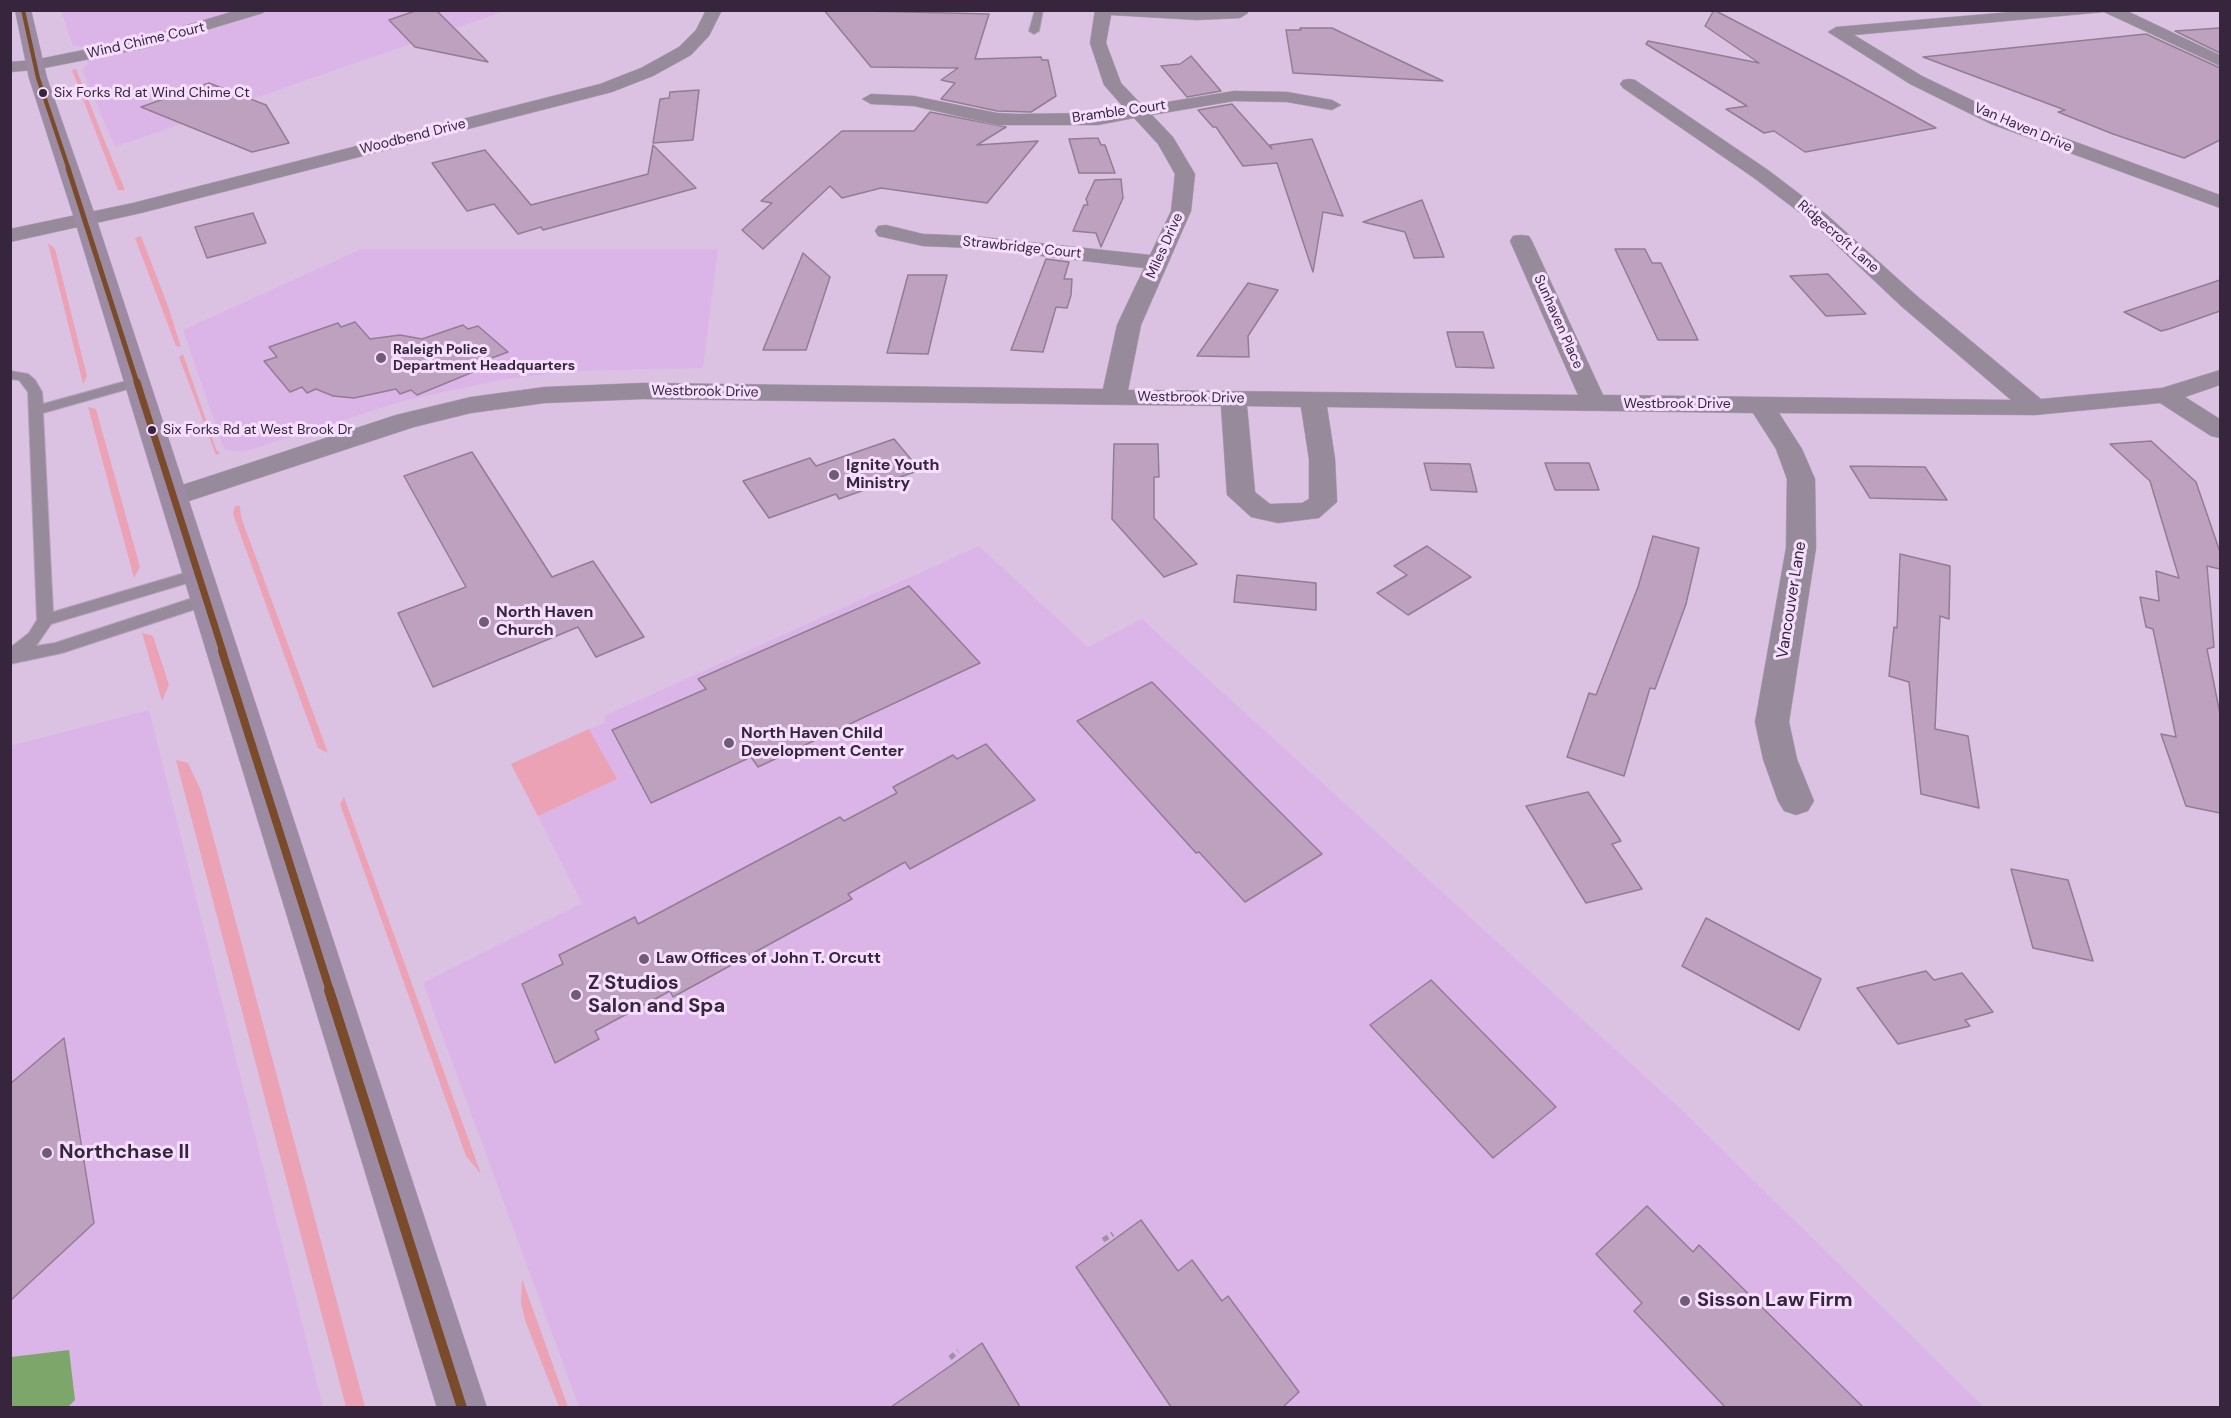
<!DOCTYPE html>
<style>
body{margin:0}
#map{position:relative;width:2231px;height:1418px;overflow:hidden;background:#dbc2e3;font-family:"DM Sans",sans-serif}
canvas{display:block}
.frame{position:absolute;inset:0;border:12px solid #37253d;pointer-events:none}
</style>
<div id="map">
<canvas width="2231" height="1418"></canvas>
<div class="frame"></div>
</div>
<script>
const ctx = document.querySelector('canvas').getContext('2d');
ctx.lineJoin = 'round';
function paint(path, color) {
  ctx.fillStyle = color;
  ctx.fill(path, 'evenodd');
}
function toPath(rows) {
  const path = new Path2D();
  for (const r of rows) {
    path.moveTo(r[0], r[1]);
    for (let i = 2; i < r.length; i += 2) path.lineTo(r[i], r[i + 1]);
  }
  return path;
}
function strokePath(path, color, width, dash) {
  ctx.strokeStyle = color;
  ctx.lineWidth = width;
  ctx.lineCap = dash ? 'butt' : 'round';
  ctx.setLineDash(dash || []);
  ctx.stroke(path);
}
function write(font, color, halo, rows, align = 'center') {
  ctx.font = font + ' "DM Sans",sans-serif';
  ctx.lineWidth = 6;
  ctx.setLineDash([]);
  ctx.textBaseline = 'middle';
  ctx.strokeStyle = halo;
  ctx.fillStyle = color;
  for (const [text, x, y, turn = 0] of rows) {
    ctx.save();
    ctx.translate(x, y);
    ctx.rotate((+turn || 0) * Math.PI / 180);
    ctx.textAlign = isNaN(turn) ? turn : align;
    if (halo) ctx.strokeText(text, 0, 0);
    ctx.fillText(text, 0, 0);
    ctx.restore();
  }
}
const built = toPath([
 [61,11,505,11,115,147,82,70,88,63,83,47,73,46],
 [361,249,718,249,703,368,572,371,506,379,406,400,253,449,238,452,224,449,183,330],
 [979,546,1088,647,1142,619,1683,1111,1984,1407,579,1407,423,983,582,903,511,764,606,722,604,716],
 [149,710,323,1407,11,1407,10,746]
]);
const green = toPath([
 [76,69,101,132,125,190,118,190,72,70],
 [141,236,168,306,181,347,176,346,135,238],
 [48,243,55,249,87,376,83,384],
 [183,354,216,449,220,453,216,455,179,357],
 [88,407,96,409,140,567,134,578],
 [235,506,240,506,241,517,328,753,318,748,233,514],
 [142,633,153,636,169,685,162,701],
 [589,729,617,779,538,816,511,764],
 [176,760,188,763,201,791,365,1407,346,1407],
 [344,797,481,1174,466,1156,340,804],
 [522,1279,568,1407,559,1407,525,1320,521,1303]
]);
const water = toPath([
 [69,1350,75,1400,68,1407,11,1407,11,1357]
]);
const building = toPath([
 [418,10,436,10,488,62,415,47,389,20,418,10],
 [824,10,989,14,975,59,1041,57,1042,60,1048,60,1056,96,1031,112,997,111,941,99,955,83,941,80,958,68,871,67,824,10],
 [1714,10,1841,76,1936,128,1805,152,1774,131,1764,133,1726,109,1747,106,1646,44,1648,41,1759,63,1705,26,1714,10],
 [1300,28,1332,28,1443,81,1293,73,1286,30,1301,30,1300,28],
 [2220,28,2220,53,2175,31,2220,28],
 [2146,34,2220,68,2220,140,2184,158,2113,134,2058,112,2065,110,1923,57,2146,34],
 [1191,56,1221,91,1187,97,1161,66,1180,64,1191,56],
 [209,83,266,105,289,143,252,152,141,107,209,83],
 [699,90,693,140,653,143,660,99,669,98,670,92,699,90],
 [1232,104,1272,149,1270,145,1312,139,1343,216,1323,212,1313,272,1277,163,1243,166,1216,127,1213,127,1198,110,1232,104],
 [930,112,1006,127,977,145,1038,141,987,203,881,188,842,198,830,186,763,249,742,230,772,203,761,201,842,131,914,131,930,112],
 [1098,138,1101,145,1105,145,1115,173,1079,173,1069,139,1098,138],
 [653,145,696,188,543,230,541,227,518,234,494,204,467,211,432,163,485,150,531,205,648,174,653,145],
 [1121,179,1123,198,1101,247,1096,233,1073,231,1084,205,1088,205,1086,199,1095,180,1121,179],
 [1422,200,1444,257,1414,258,1405,232,1363,222,1422,200],
 [253,213,266,243,207,258,195,227,253,213],
 [1615,249,1645,249,1652,263,1661,263,1698,340,1658,340,1615,249],
 [803,253,830,277,806,350,763,350,803,253],
 [1046,259,1069,262,1064,279,1072,279,1071,295,1067,308,1056,307,1043,352,1011,350,1046,259],
 [1828,274,1866,314,1826,316,1790,276,1828,274],
 [908,275,947,275,928,354,887,353,908,275],
 [2220,280,2220,311,2169,329,2161,331,2124,312,2220,280],
 [1248,283,1278,290,1248,336,1249,357,1197,356,1248,283],
 [355,322,370,339,400,335,422,339,463,325,468,329,478,326,508,352,486,360,490,365,417,395,411,390,400,394,396,389,354,398,333,396,316,389,307,393,302,387,290,392,264,361,277,357,269,347,338,323,341,327,355,322],
 [1447,332,1483,332,1494,368,1456,367,1447,332],
 [894,439,920,470,839,499,836,494,769,518,743,481,810,458,816,466,894,439],
 [2151,441,2196,482,2220,552,2220,569,2207,566,2214,647,2207,649,2220,714,2220,813,2186,806,2161,734,2176,737,2153,629,2146,627,2140,597,2159,601,2156,571,2179,578,2150,481,2110,444,2151,441],
 [1114,444,1158,444,1159,477,1154,477,1154,518,1197,564,1164,577,1112,519,1114,444],
 [472,452,552,577,593,561,644,637,596,657,578,627,433,687,398,613,466,587,404,476,472,452],
 [1424,463,1470,464,1477,492,1431,490,1424,463],
 [1545,463,1589,463,1599,490,1555,490,1545,463],
 [1850,466,1925,467,1947,500,1870,498,1850,466],
 [1653,536,1699,548,1686,604,1655,689,1650,688,1624,776,1567,757,1589,693,1596,695,1638,587,1653,536],
 [1427,546,1471,577,1408,615,1377,593,1407,575,1394,566,1427,546],
 [1900,554,1950,566,1949,619,1940,616,1935,729,1968,736,1979,808,1921,794,1909,682,1889,676,1894,627,1897,628,1900,554],
 [1237,575,1316,583,1316,610,1234,602,1237,575],
 [909,586,980,663,758,767,751,757,651,803,612,730,706,689,698,679,909,586],
 [1152,682,1255,787,1322,854,1245,902,1199,852,1196,853,1077,721,1152,682],
 [986,744,1035,800,910,869,905,862,848,894,852,899,673,997,670,991,595,1031,599,1039,555,1063,522,984,563,964,559,955,635,917,638,924,840,817,844,821,897,793,893,787,953,755,957,759,986,744],
 [1588,792,1621,841,1612,844,1642,889,1586,903,1526,806,1588,792],
 [2011,869,2068,880,2093,961,2033,948,2011,869],
 [1706,918,1821,979,1799,1030,1682,966,1706,918],
 [1926,971,1934,980,1962,973,1993,1012,1965,1020,1970,1026,1898,1044,1857,988,1926,971],
 [1431,980,1556,1107,1493,1158,1370,1025,1431,980],
 [64,1038,94,1223,10,1301,10,1084,64,1038],
 [1647,1206,1693,1252,1699,1245,1863,1407,1725,1407,1634,1311,1642,1303,1596,1254,1647,1206],
 [1141,1220,1178,1271,1192,1260,1222,1301,1228,1296,1299,1392,1283,1407,1171,1407,1076,1267,1141,1220],
 [982,1343,1020,1407,891,1407,953,1364,982,1343]
]);
const path = toPath([
 [1103,1240,1113,1234],
 [950,1358,958,1351]
]);
const lane = toPath([
 [1035,10,1043,10,1039,31,1034,34,1029,31,1035,10],
 [10,371,28,374,35,380,42,392,43,404,137,378,144,382,142,385,43,413,53,612,198,569,206,574,204,578,51,624,36,646,55,643,205,594,211,596,213,600,211,604,62,653,10,664,10,648,29,633,37,620,28,392,19,380,10,379,10,371]
]);
const street = toPath([
 [238,10,265,10,263,13,146,48,34,70,10,72,10,62,34,60,143,38,238,10],
 [706,10,722,10,709,36,691,55,653,76,612,92,141,213,10,242,10,229,133,203,600,84,641,68,679,47,696,30,706,10],
 [1095,10,1246,10,1248,13,1240,18,1197,20,1111,15,1106,43,1121,83,1143,106,1234,91,1287,92,1332,100,1341,105,1332,110,1287,102,1234,101,1152,115,1173,137,1195,174,1191,211,1141,325,1128,390,1578,395,1510,241,1513,236,1521,235,1529,236,1532,241,1603,395,2011,400,1901,306,1812,222,1754,178,1623,88,1620,84,1623,80,1629,79,1635,80,1768,170,1826,214,1917,296,2041,399,2162,388,2220,370,2220,385,2185,397,2220,419,2220,438,2211,436,2160,403,2035,415,1779,413,1802,449,1815,479,1816,548,1789,722,1797,759,1814,801,1808,811,1796,815,1784,811,1778,801,1763,759,1755,722,1786,548,1787,479,1776,449,1753,413,1327,407,1335,459,1337,502,1319,518,1278,523,1251,517,1227,495,1221,406,643,399,545,403,471,413,414,427,174,506,164,503,160,497,164,491,396,415,471,397,545,387,643,383,1103,389,1117,325,1144,268,973,248,923,246,878,236,875,231,878,226,886,225,923,234,973,236,1150,255,1171,211,1175,174,1158,144,1134,118,1098,125,997,125,914,106,871,104,862,99,871,94,914,96,997,113,1018,114,1098,113,1125,109,1104,85,1090,43,1095,10],
 [1247,406,1301,407,1309,459,1309,499,1302,503,1270,504,1255,492,1247,406],
 [2034,10,2125,10,2220,55,2220,66,2104,12,1854,35,1922,76,2005,116,2220,195,2220,208,1991,124,1910,84,1828,32,1836,27,2034,10]
]);
const primary = toPath([
 [15,10,31,10,47,78,97,221,487,1408,437,1408,75,221,29,78,15,10]
]);
const bus1Far4 = toPath([
 [23,10,38,78,69,170]
]);
const bus1Far3 = toPath([
 [68,168,137,383]
]);
const bus1Far2 = toPath([
 [137,382,223,652]
]);
const bus1Far1 = toPath([
 [222,651,330,991]
]);
const bus1 = toPath([
 [329,990,462,1408]
]);
const markers = [
 [43,93,5,"#37253d"],
 [381,358,6,"#705c77"],
 [152,430,5,"#37253d"],
 [834,475,6,"#705c77"],
 [484,622,6,"#705c77"],
 [729,743,6,"#705c77"],
 [644,959,6,"#705c77"],
 [576,995,6,"#705c77"],
 [47,1153,6,"#705c77"],
 [1685,1301,6,"#705c77"]
];
const farStreetnames = [
 ["Wind Chime Court",146,41,-13],
 ["Bramble Court",1119,112,-8],
 ["Van Haven Drive",2023,128,23],
 ["Woodbend Drive",413,137,-14],
 ["Ridgecroft Lane",1838,237,41],
 ["Miles Drive",1165,246,-66],
 ["Strawbridge Court",1022,248,6],
 ["Sunhaven Place",1558,322,66],
 ["Westbrook Drive",705,392,1],
 ["Westbrook Drive",1191,398,1],
 ["Westbrook Drive",1677,404]
];
const busNames = [
 ["Six Forks Rd at Wind Chime Ct",54,93],
 ["Six Forks Rd at West Brook Dr",163,430]
];
const farPoinames = [
 ["Raleigh Police",393,350],
 ["Department Headquarters",393,366]
];
const poiNames = [
 ["Ignite Youth",846,466],
 ["Ministry",846,484],
 ["North Haven",496,613],
 ["Church",496,631],
 ["North Haven Child",741,734],
 ["Development Center",741,752],
 ["Law Offices of John T. Orcutt",656,959]
];
const streetNames = [
 ["Vancouver Lane",1792,600,-81]
];
const nearPoinames = [
 ["Z Studios",588,984],
 ["Salon and Spa",588,1007],
 ["Northchase II",59,1153],
 ["Sisson Law Firm",1697,1301]
];
paint(built, '#dcb5e8');
paint(green, '#eba2b4');
paint(water, '#7ca66a');
paint(building, '#bea1be');
strokePath(building, '#927d93', 1.5);
strokePath(lane, '#b5a2bc', 2);
strokePath(street, '#b5a2bc', 1);
strokePath(primary, '#b5a2bc', 1);
strokePath(path, '#9f90a4', 5, [6, 4]);
paint(lane, '#978b9b');
paint(street, '#978b9b');
paint(primary, '#9c8ba2');
strokePath(bus1Far4, '#7a4b2a', 4);
strokePath(bus1Far3, '#7a4b2a', 5);
strokePath(bus1Far2, '#7a4b2a', 7);
strokePath(bus1Far1, '#7a4b2a', 8);
strokePath(bus1, '#7a4b2a', 10);
for (const [x, y, r, color] of markers) {
  const dot = new Path2D();
  dot.arc(x, y, r, 0, 2 * Math.PI);
  ctx.fillStyle = color;
  ctx.fill(dot);
  strokePath(dot, '#f6dffe', 2);
}
write('14px', '#37253d', '#f6dffe', farStreetnames);
write('14px', '#37253d', '#f6dffe', busNames, 'left');
write('bold 14px', '#37253d', '#f6dffe', farPoinames, 'left');
write('bold 16px', '#37253d', '#f6dffe', poiNames, 'left');
write('16px', '#37253d', '#f6dffe', streetNames);
write('bold 20px', '#37253d', '#f6dffe', nearPoinames, 'left');
</script>
